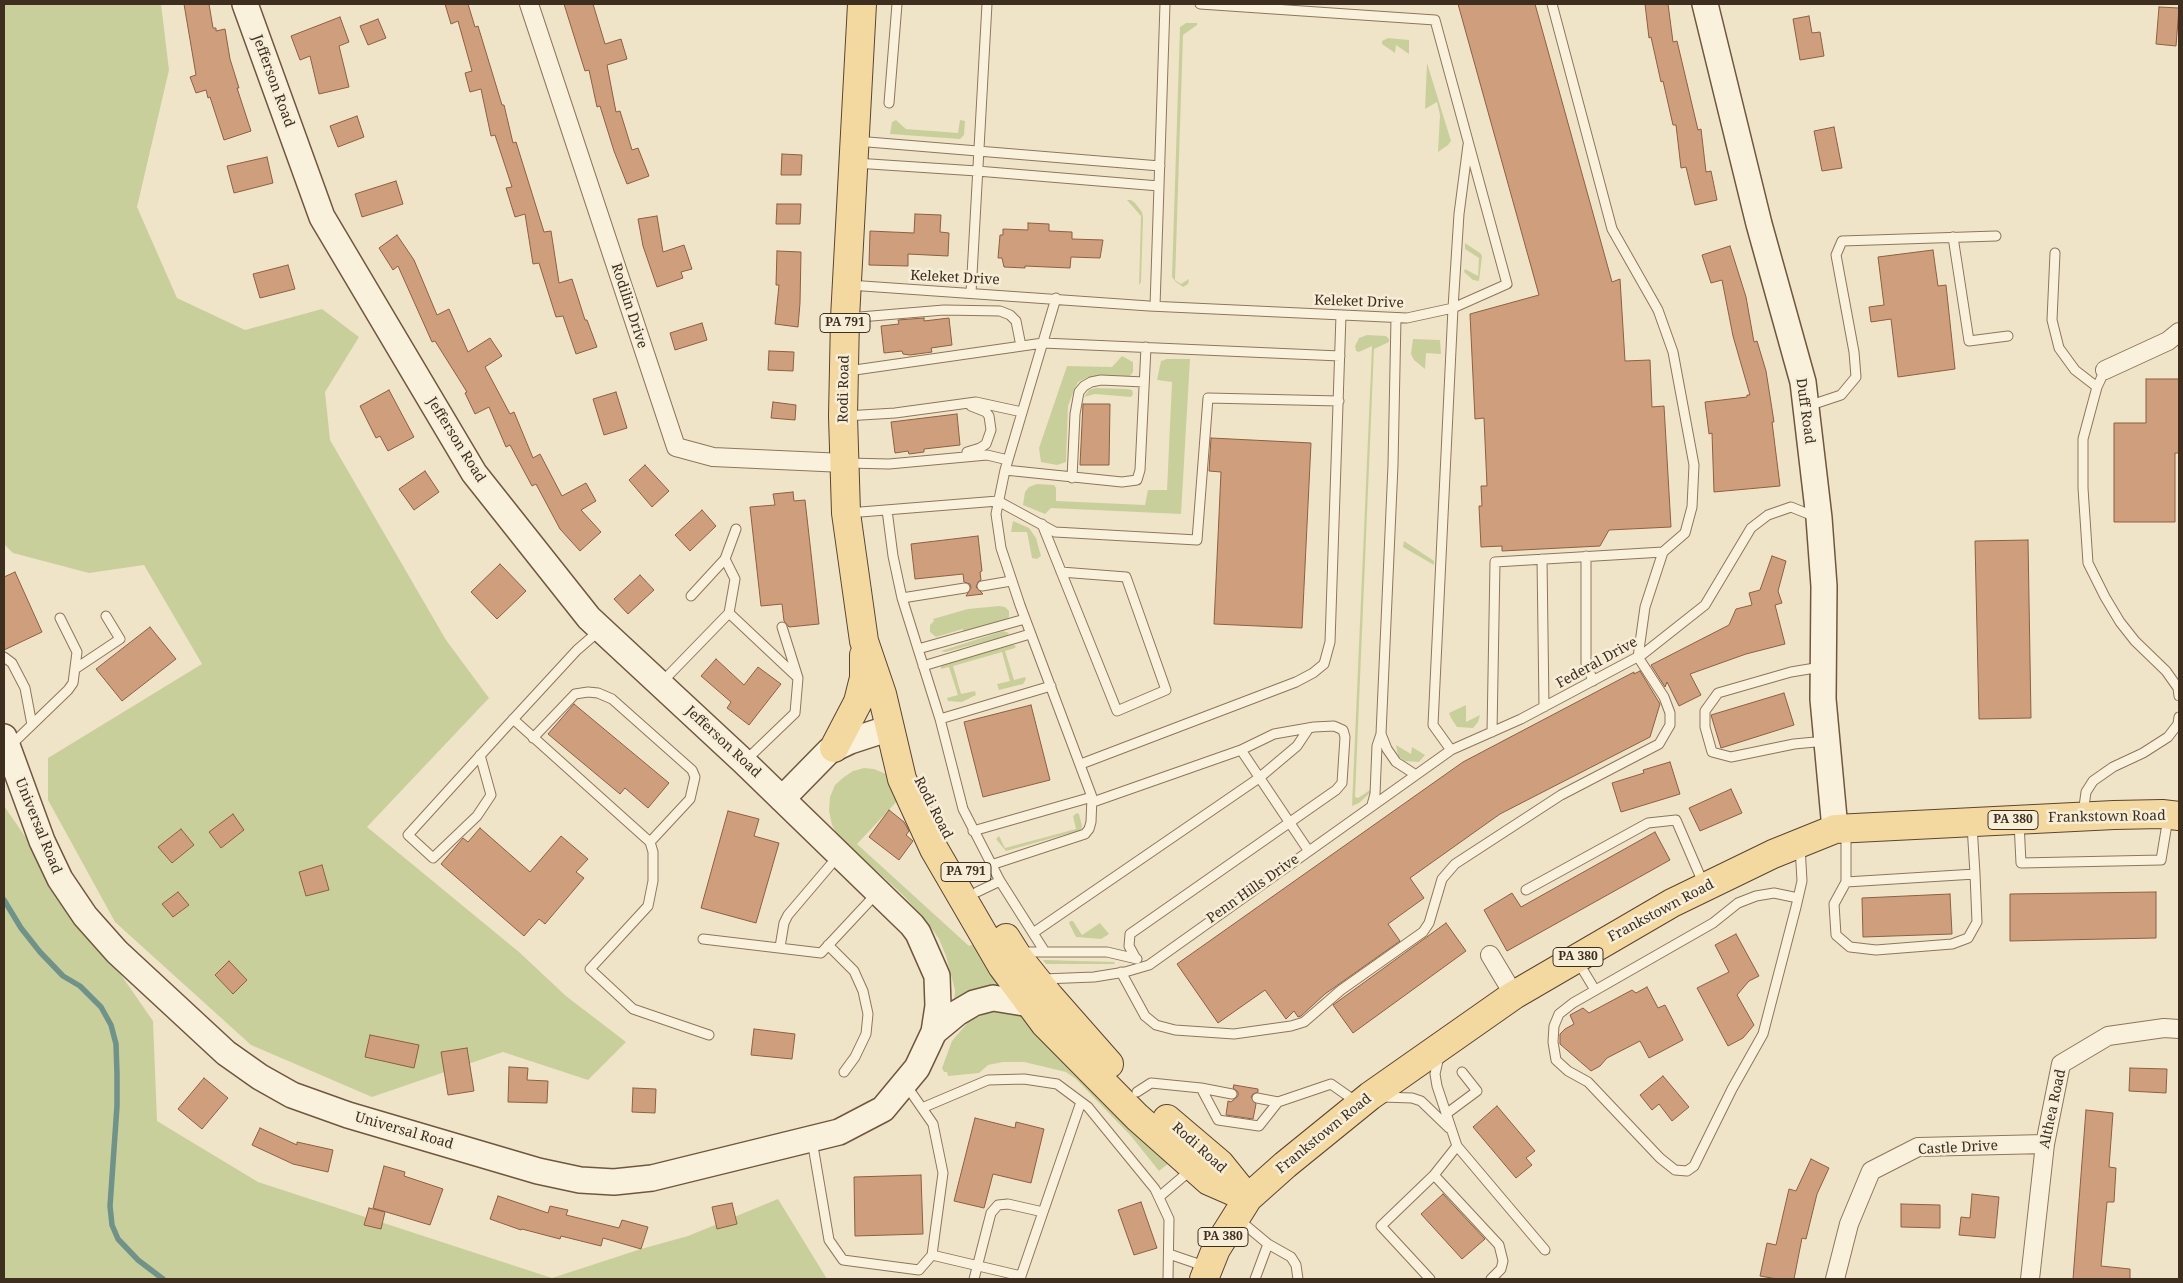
<!DOCTYPE html>
<html>
<head>
<meta charset="utf-8">
<style>
	body { margin:0 }
	#map { position:relative; width:2183px; height:1283px; overflow:hidden; background:#f0e4c8; font-family:"Noto Serif",serif }
	canvas { display:block }
	.frame { position:absolute; inset:0; border:5px solid #3d2e20; pointer-events:none }
</style>
</head>
<body>
<div id="map">
<canvas width="2183" height="1283"></canvas>
<div class="frame"></div>
</div>
<script>
const context = document.querySelector('canvas').getContext('2d');
context.lineJoin = 'round';
function fillPath(path, color) { context.fillStyle = color; context.fill(path, 'evenodd'); }
const poly = rows => new Path2D(rows.map(r => 'M' + r).join(''));
function stroke(path, color, width, dash) { context.strokeStyle = color; context.lineWidth = width; context.lineCap = dash ? 'butt' : 'round'; context.setLineDash(dash || []); context.stroke(path); }
function drawText(font, color, halo, rows, align = 'center') {
  context.font = font + ' "Noto Serif",serif'; context.lineWidth = 5; context.setLineDash([]); context.textBaseline = 'middle'; context.strokeStyle = halo; context.fillStyle = color; for (const [text, x, y, turn = 0] of rows) {
    context.save(); context.translate(x, y); context.rotate((+turn || 0) * Math.PI / 180); context.textAlign = isNaN(turn) ? turn : align; if (halo) context.strokeText(text, 0, 0); context.fillText(text, 0, 0); context.restore();
  }
}
const green = poly([
	[4,4,161,4,169,70,137,207,177,298,245,330,322,309,359,337,325,392,330,440,446,640,489,698,367,827,519,952,566,996,626,1042,588,1080,503,1052,372,1097,251,1045,115,922,48,800,48,758,202,664,144,565,89,573,13,553,4,544],
	[1186,23,1197,23,1197,25,1183,35,1175,280,1181,284,1189,279,1188,284,1183,287,1176,282,1172,277,1180,27],
	[1388,38,1409,40,1409,54,1396,45,1395,53,1382,44,1382,41],
	[1427,63,1451,141,1448,145,1438,152,1440,115,1437,102,1425,109],
	[896,120,906,129,958,133,960,120,965,121,964,135,960,139,890,134,892,122],
	[1127,200,1131,200,1135,203,1142,212,1143,218,1141,282,1139,285,1141,216],
	[1465,243,1480,253,1482,256,1479,281,1473,280,1464,272,1465,269,1478,276,1479,258,1465,249],
	[1367,335,1386,336,1389,339,1389,342,1374,349,1355,797,1358,798,1370,790,1371,792,1359,803,1352,806,1372,346,1359,352,1356,351,1355,346,1359,338],
	[1413,339,1440,340,1441,354,1426,353,1425,369,1414,360,1411,354],
	[1122,356,1133,362,1133,372,1130,376,1088,377,1078,382,1074,390,1068,406,1066,462,1057,465,1041,462,1039,448,1067,366,1112,367],
	[1167,359,1190,359,1181,514,1051,508,1045,514,1023,505,1025,492,1029,487,1037,484,1054,485,1056,488,1056,501,1145,505,1148,490,1167,490,1172,382,1157,380,1161,361],
	[1096,388,1127,389,1132,390,1133,394,1131,397,1095,394,1084,397,1089,390],
	[1013,521,1029,528,1036,538,1041,556,1037,559,1032,558,1027,532,1011,532],
	[1404,541,1434,561,1434,565,1403,547],
	[999,606,1005,607,1009,611,1009,617,1006,620,963,632,963,629,936,637,930,632,930,625,934,621,933,619,968,609],
	[1003,631,1009,633,1007,636,945,652,941,651],
	[1011,644,1016,646,1015,648,1005,651,1014,680,1025,677,1026,679,1023,684,999,690,997,684,1010,681,1002,652,953,666,961,694,975,691,976,695,962,702,948,701,947,698,958,695,949,667,941,669,941,665],
	[1466,705,1466,722,1480,715,1478,722,1473,728,1457,727,1451,718,1449,713],
	[1396,745,1411,754,1412,747,1425,755,1419,762,1405,761,1398,756],
	[864,768,874,769,886,774,900,798,857,844,969,946,977,943,1003,990,954,1003,955,990,946,956,939,939,928,923,902,894,838,836,832,825,829,811,830,797,835,785,844,777,853,771],
	[4,806,153,1021,157,1121,258,1182,552,1278,641,1249,688,1236,778,1199,827,1279,4,1279],
	[1077,813,1079,814,1082,826,1081,830,1006,851,996,839,999,836,1005,848,1076,829,1073,816],
	[1070,921,1073,921,1082,935,1100,923,1109,934,1101,939,1076,937,1069,923],
	[1043,960,1114,962,1115,964,1046,964],
	[991,1011,1006,1012,1019,1015,1032,1023,1169,1163,1159,1171,1131,1136,1076,1079,1066,1072,1024,1062,1003,1062,988,1065,979,1073,948,1076,947,1072,944,1072,942,1068,952,1041,969,1021]
]);
const stream = poly([
	[4,900,21,928,40,952,63,976,80,986,101,1007,111,1025,116,1044,117,1074,117,1106,110,1206,112,1225,118,1239,138,1260,163,1279]
]);
const building = poly([
	[184,4,209,4,213,28,216,28,216,31,225,29,230,59,239,88,237,88,251,131,224,140,210,97,208,98,206,90,196,93,190,77,196,75,184,4],
	[445,4,468,4,475,27,478,26,502,105,504,105,513,143,516,142,544,232,551,231,559,283,572,279,585,320,587,320,597,347,576,354,563,316,556,317,539,263,533,264,525,214,515,217,506,188,512,187,495,135,491,136,481,89,470,92,465,73,472,71,458,21,451,24,445,4],
	[564,4,593,4,605,44,621,39,627,59,607,65,616,112,620,111,632,150,638,148,649,176,627,184,614,151,600,106,597,107,589,70,585,71,564,4],
	[1458,4,1535,4,1612,282,1620,279,1625,361,1650,360,1652,407,1664,406,1671,527,1609,530,1600,546,1502,551,1502,546,1481,547,1479,506,1482,506,1481,486,1487,486,1484,418,1475,419,1470,314,1539,295,1458,4],
	[1645,4,1668,4,1673,42,1677,41,1698,130,1701,129,1706,172,1711,171,1717,200,1695,205,1686,167,1681,168,1676,125,1673,125,1663,81,1661,82,1651,37,1649,38,1645,4],
	[2159,7,2179,8,2176,46,2156,44,2159,7],
	[1809,16,1812,33,1820,32,1824,56,1800,60,1793,19,1809,16],
	[340,17,349,42,339,46,349,87,319,94,310,56,300,60,291,36,340,17],
	[378,19,386,38,368,45,360,26,378,19],
	[357,116,364,137,338,147,330,126,357,116],
	[1834,127,1842,168,1822,171,1814,131,1834,127],
	[782,154,802,155,801,175,781,175,782,154],
	[267,157,273,183,234,193,227,166,267,157],
	[396,181,403,204,362,217,355,194,396,181],
	[777,204,801,204,800,224,776,224,777,204],
	[915,214,941,215,940,232,949,233,948,256,908,254,908,266,869,265,870,231,914,233,915,214],
	[657,216,663,252,684,245,692,269,681,272,683,278,657,287,643,246,638,219,657,216],
	[1028,223,1049,224,1049,231,1072,232,1072,239,1103,240,1100,258,1071,257,1070,268,1025,266,1025,268,1004,267,1002,258,998,258,1000,235,1003,235,1003,229,1028,230,1028,223],
	[397,235,414,260,437,315,449,309,468,352,490,338,502,356,485,367,510,414,514,412,533,458,540,454,562,496,586,483,596,501,581,510,601,532,580,551,560,529,536,484,532,486,510,445,506,447,489,407,475,414,465,393,467,392,435,341,432,342,398,266,393,270,379,248,397,235],
	[1730,246,1746,297,1754,342,1757,341,1766,371,1774,422,1772,422,1780,486,1714,492,1712,433,1709,434,1705,402,1747,397,1747,395,1750,395,1733,336,1722,280,1711,283,1702,255,1730,246],
	[1933,250,1938,286,1946,285,1955,369,1898,377,1891,319,1871,322,1869,307,1884,305,1878,257,1933,250],
	[777,251,801,252,800,303,798,327,775,324,779,285,776,285,777,251],
	[288,265,295,289,260,298,253,274,288,265],
	[924,318,924,321,949,318,952,345,931,348,932,352,910,355,903,354,902,351,884,353,881,326,899,324,898,320,924,318],
	[702,323,707,340,675,350,670,333,702,323],
	[769,351,794,352,793,371,768,370,769,351],
	[2146,379,2179,379,2179,453,2175,453,2175,522,2114,522,2114,423,2146,423,2146,379],
	[389,390,414,437,388,451,380,436,376,438,360,406,389,390],
	[616,392,627,428,604,435,593,399,616,392],
	[773,402,796,405,795,420,771,418,773,402],
	[1083,404,1110,404,1109,465,1080,465,1083,404],
	[957,414,960,445,924,449,924,452,909,454,908,451,895,453,891,422,957,414],
	[1211,438,1311,443,1302,628,1214,624,1221,472,1209,471,1211,438],
	[645,465,669,491,652,507,629,480,645,465],
	[425,471,439,492,414,510,399,489,425,471],
	[793,492,794,501,805,500,819,624,789,627,784,621,782,604,761,606,750,507,775,505,773,494,793,492],
	[702,510,716,526,690,551,675,535,702,510],
	[978,536,982,571,980,572,981,580,978,582,976,587,983,594,966,596,971,588,970,584,964,582,963,574,915,579,911,544,978,536],
	[2028,540,2031,718,1979,719,1975,541,2028,540],
	[1772,556,1786,561,1778,591,1782,603,1775,605,1785,644,1746,654,1690,674,1701,695,1679,706,1667,682,1665,687,1651,665,1729,625,1736,609,1752,605,1749,593,1760,590,1772,556],
	[500,564,526,591,497,619,471,592,500,564],
	[15,572,42,632,4,650,4,577,15,572],
	[640,575,654,590,628,614,614,599,640,575],
	[150,627,176,659,122,701,96,669,150,627],
	[716,659,744,685,758,667,781,684,749,725,727,708,731,702,701,676,716,659],
	[1640,671,1660,704,1650,737,1500,814,1410,878,1424,898,1388,924,1400,941,1325,994,1301,1016,1298,1017,1294,1011,1286,1019,1265,990,1218,1023,1177,964,1463,762,1634,672,1634,674,1640,671],
	[1784,693,1794,725,1721,748,1711,715,1784,693],
	[574,704,669,783,648,808,625,788,620,794,548,734,574,704],
	[1031,705,1050,780,983,797,964,722,1031,705],
	[1670,762,1680,794,1621,812,1612,783,1644,773,1643,770,1670,762],
	[1731,789,1742,813,1700,831,1689,808,1731,789],
	[889,810,904,822,909,831,906,835,913,841,899,860,869,837,889,810],
	[728,811,759,819,754,836,779,843,756,923,701,908,728,811],
	[233,814,244,830,221,848,209,832,233,814],
	[480,828,530,872,561,836,588,859,576,872,584,878,545,924,539,919,524,936,441,864,463,838,468,842,480,828],
	[181,829,194,845,172,863,158,847,181,829],
	[1655,832,1670,860,1507,951,1484,910,1512,893,1521,907,1655,832],
	[322,865,329,890,306,896,299,872,322,865],
	[178,892,189,905,173,917,162,904,178,892],
	[2156,892,2156,938,2010,941,2010,894,2156,892],
	[1950,894,1952,934,1863,937,1862,898,1950,894],
	[1446,923,1466,951,1353,1033,1333,1005,1446,923],
	[1736,934,1759,976,1749,981,1737,995,1754,1025,1743,1038,1728,1046,1697,988,1729,972,1715,945,1736,934],
	[229,961,247,980,233,994,215,975,229,961],
	[1647,987,1658,1008,1665,1005,1683,1040,1649,1058,1640,1041,1607,1058,1600,1066,1591,1071,1560,1044,1560,1034,1565,1029,1574,1024,1570,1015,1583,1008,1589,1013,1632,990,1636,993,1647,987],
	[754,1029,795,1034,792,1059,751,1055,754,1029],
	[370,1035,419,1045,414,1068,365,1057,370,1035],
	[467,1048,474,1091,448,1095,441,1052,467,1048],
	[509,1067,528,1068,527,1080,548,1081,547,1103,508,1102,509,1067],
	[2130,1068,2167,1069,2166,1093,2129,1091,2130,1068],
	[1663,1076,1689,1107,1672,1121,1659,1104,1652,1110,1640,1095,1663,1076],
	[204,1078,228,1098,202,1129,178,1109,204,1078],
	[1234,1085,1258,1089,1258,1092,1253,1094,1251,1097,1256,1104,1253,1119,1226,1115,1228,1101,1231,1102,1238,1096,1238,1092,1233,1088,1234,1085],
	[633,1088,656,1089,655,1113,632,1112,633,1088],
	[1497,1106,1535,1151,1526,1158,1532,1165,1516,1178,1473,1127,1497,1106],
	[2086,1110,2113,1113,2109,1167,2116,1168,2114,1202,2107,1202,2101,1266,2130,1269,2130,1279,2073,1279,2086,1110],
	[975,1118,1015,1128,1016,1122,1044,1129,1031,1183,993,1174,984,1208,954,1201,975,1118],
	[260,1128,297,1145,297,1142,333,1150,328,1172,293,1164,252,1145,260,1128],
	[1811,1159,1829,1168,1817,1194,1806,1239,1802,1238,1794,1279,1777,1279,1760,1276,1767,1243,1776,1245,1789,1189,1796,1191,1811,1159],
	[384,1166,405,1172,404,1176,443,1189,430,1225,373,1208,384,1166],
	[921,1175,923,1234,855,1236,854,1177,921,1175],
	[1443,1194,1485,1239,1462,1259,1421,1214,1443,1194],
	[1972,1194,1999,1197,1995,1238,1959,1235,1961,1217,1970,1218,1972,1194],
	[498,1196,548,1213,550,1206,568,1210,566,1215,619,1228,622,1220,648,1227,641,1249,603,1238,601,1246,561,1236,560,1239,522,1229,521,1230,490,1219,498,1196],
	[1141,1202,1157,1248,1134,1255,1118,1210,1141,1202],
	[732,1203,737,1224,717,1229,712,1207,732,1203],
	[1901,1204,1940,1205,1940,1228,1901,1227,1901,1204],
	[369,1208,385,1212,381,1229,364,1225,369,1208]
]);
const lane = poly([
	[889,103,897,4],
	[856,141,1160,166],
	[855,163,977,171,1159,186,1155,306],
	[1159,186,1165,4],
	[1953,237,1969,341,2008,336],
	[2055,253,2052,320,2059,348,2075,370,2097,387],
	[849,285,1149,306,1407,318,1453,308,1507,284,1435,20,1200,4],
	[971,293,987,4],
	[848,318,944,310,1000,311,1010,315,1016,321,1021,346],
	[2105,370,2097,387,2083,439,2083,488,2088,563,2105,597,2120,622,2135,641,2166,671,2178,688,2179,696],
	[848,371,1043,343,1340,356],
	[1808,406,1841,395,1856,377,1854,352,1836,255,1842,241,1996,236],
	[845,416,895,413,976,402,1022,412],
	[967,452,980,448,986,444,991,430,989,416,986,412,971,406],
	[847,463,889,464,987,455,1008,460],
	[1005,470,1122,482,1137,480,1140,470,1146,347],
	[1072,478,1075,414,1079,392,1084,386,1091,382,1101,380,1144,382],
	[887,510,893,556,902,598,965,588],
	[848,513,998,501,1055,532,1197,540,1208,398,1339,401],
	[1042,524,1117,711,1166,690,1126,577,1061,572],
	[1586,556,1586,663,1593,681],
	[1542,559,1544,707],
	[982,586,1011,581],
	[691,596,725,559],
	[902,598,940,719],
	[729,613,796,676],
	[918,649,1025,619],
	[4,657,12,663,25,688,32,725],
	[923,666,1030,634],
	[1821,667,1791,672,1718,693,1705,711,1705,727,1712,752,1731,757,1794,744,1826,741],
	[75,669,120,639,106,616],
	[662,682,729,613,735,579,725,559,736,529],
	[513,719,650,842,653,852,653,881,648,906,590,969,633,1009,709,1035],
	[1492,732,1495,562,1663,552],
	[1381,734,1387,749,1396,762,1416,775],
	[533,738,575,694,588,692,598,693,612,699,692,770,695,777,690,799,650,842],
	[10,746,68,690,73,683,77,652,60,618],
	[1451,750,1433,725,1453,308,1459,214,1468,145],
	[480,755,491,795,477,816,433,858,408,835,506,727,577,650,599,631],
	[744,762,795,713,798,678,782,627],
	[1081,764,1296,682,1313,673,1324,664,1330,642,1341,315],
	[1093,802,1241,750,1308,850],
	[1372,805,1375,794,1377,746,1381,734,1393,465,1396,318],
	[2083,814,2086,792,2093,781,2113,767,2143,753,2168,737,2178,724,2179,717],
	[2019,822,2021,863,2161,860,2168,818],
	[1972,825,1975,874,1977,922,1968,938,1952,944,1876,950,1850,947,1836,935,1834,904,1846,882,1975,874],
	[973,831,1092,797,1020,605,1001,548,996,514,1005,470,1056,298],
	[991,865,1085,834,1089,829,1091,822,1092,797],
	[1000,881,1045,952],
	[1846,882,1846,832],
	[1526,890,1648,823,1676,820,1704,885],
	[977,892,1000,881,963,809,940,719,1051,686],
	[1798,898,1774,893,1756,896,1738,903,1713,923,1573,1003,1559,1014,1554,1026,1553,1042,1556,1060,1568,1071,1588,1082,1660,1158,1675,1170,1687,1171,1694,1166,1732,1089,1763,1034,1796,907,1802,881,1800,846],
	[1033,933,1259,778,1297,746,1309,728],
	[703,939,821,953,877,893],
	[828,945,854,971,863,991,868,1014,866,1034,855,1057,844,1072],
	[780,947,784,923,788,915,839,855],
	[1021,952,1107,952,1137,959],
	[1135,957,1129,946,1130,934,1336,790,1342,783,1345,737,1343,730,1334,726,1314,727,1274,734,1241,750],
	[1577,960,1595,990],
	[1121,972,1145,1016,1156,1025,1175,1030,1234,1034,1291,1026,1304,1022,1341,990,1423,932,1429,923,1442,879,1455,864,1561,795,1659,744,1670,725,1670,713,1664,697,1638,657,1645,607,1663,552,1685,533,1692,507,1694,465,1673,352,1658,310,1612,229,1552,4],
	[1043,979,1094,977,1125,972,1149,965,1451,750,1521,719,1643,654,1705,605,1751,528,1768,515,1791,507,1816,517],
	[1439,1056,1435,1074,1437,1086,1457,1146,1545,1250],
	[1201,1088,1232,1094],
	[1137,1092,1151,1083,1201,1088,1218,1120,1259,1126,1278,1102,1331,1084,1358,1103],
	[1382,1097,1412,1098,1421,1101,1449,1128],
	[1257,1098,1278,1102],
	[922,1108,988,1080,1024,1079,1057,1084,1088,1107,1155,1189,1169,1219,1168,1279],
	[1446,1114,1477,1091,1462,1072],
	[812,1140,829,1240,843,1260,919,1270,932,1255,943,1173,933,1124,906,1085],
	[1434,1175,1499,1245,1503,1261,1501,1269,1491,1279],
	[1159,1197,1192,1169],
	[1238,1219,1268,1244,1255,1279],
	[1268,1244,1291,1257,1296,1265,1298,1279],
	[1169,1254,1207,1267],
	[932,1255,1021,1276,1081,1102],
	[974,1279,991,1213,998,1205,1008,1204,1043,1212],
	[1430,1279,1381,1226,1434,1175,1457,1146]
]);
const street = poly([
	[529,4,676,447,713,457,844,463],
	[2105,370,2168,341,2179,332],
	[1490,955,1514,995],
	[1835,1279,1849,1224,1871,1171,1918,1147,2045,1144],
	[2030,1279,2045,1144,2061,1064,2108,1036,2164,1028,2179,1029]
]);
const secondary = poly([
	[1705,4,1759,224,1803,382,1819,518,1824,586,1823,699,1835,829],
	[4,737,42,841,60,879,85,916,117,952,226,1053,260,1077,292,1095,348,1115,538,1171,580,1180,614,1182,652,1178,839,1132,883,1109,917,1068,934,1032,938,1006,937,976,918,933,912,925,744,762,589,618,474,473,322,217,245,4],
	[782,799,829,751,850,741,890,728],
	[934,1032,957,1013,974,1003,993,998,1030,1004]
]);
const primary = poly([
	[862,4,845,318,843,416,846,513,864,641,882,694,902,779,934,849,977,923,1002,966,1045,1024,1137,1117,1209,1181,1248,1198],
	[834,748,858,702,864,678,864,655],
	[1006,938,1018,957,1050,997,1109,1064],
	[1167,1119,1220,1164,1245,1195],
	[1204,1279,1216,1249,1248,1198,1285,1165,1370,1096,1514,995,1672,903,1773,854,1835,829,2114,815,2162,814,2179,816]
]);
const shields = [
	[845,323,50],
	[2013,820,50],
	[966,872,50],
	[1578,957,50],
	[1223,1237,50]
];
const shieldNames = [
	["PA 791",845,323],
	["PA 380",2013,820],
	["PA 791",966,872],
	["PA 380",1578,957],
	["PA 380",1223,1237]
];
const streetNames = [
	["Jefferson Road",273,81,70],
	["Keleket Drive",955,278,3],
	["Keleket Drive",1359,302,2],
	["Rodilin Drive",629,306,72],
	["Rodi Road",844,389,-89],
	["Duff Road",1805,411,82],
	["Jefferson Road",456,440,58],
	["Federal Drive",1597,663,-29],
	["Jefferson Road",723,742,43],
	["Rodi Road",933,808,63],
	["Frankstown Road",2107,817,-1],
	["Universal Road",38,826,68],
	["Penn Hills Drive",1253,889,-35],
	["Frankstown Road",1661,911,-28],
	["Althea Road",2053,1109,-78],
	["Universal Road",404,1131,16],
	["Frankstown Road",1324,1134,-39],
	["Rodi Road",1199,1148,42],
	["Castle Drive",1958,1148,-3]
];
fillPath(green, '#c9cf9b');
stroke(stream, '#6f938a', 5.5);
fillPath(building, '#cf9f7d');
stroke(building, '#8d5f41', 1);
stroke(lane, '#8d765c', 11);
stroke(street, '#8d765c', 20);
stroke(secondary, '#6f573f', 28);
stroke(primary, '#5b4430', 30);
stroke(lane, '#faf1dc', 9);
stroke(street, '#faf1dc', 18);
stroke(secondary, '#faf1dc', 25);
stroke(primary, '#f3d9a0', 28);
for (const [x, y, w] of shields) { const box = new Path2D(); box.roundRect(x - w / 2, y - 9.5, w, 19, 4); context.fillStyle = '#f7eed8'; context.fill(box); stroke(box, '#3d2e20', 1); }
drawText('bold 12px', '#3d2e20', null, shieldNames);
drawText('14px', '#3d2e20', '#f7eed8', streetNames);
</script>
</body>
</html>
